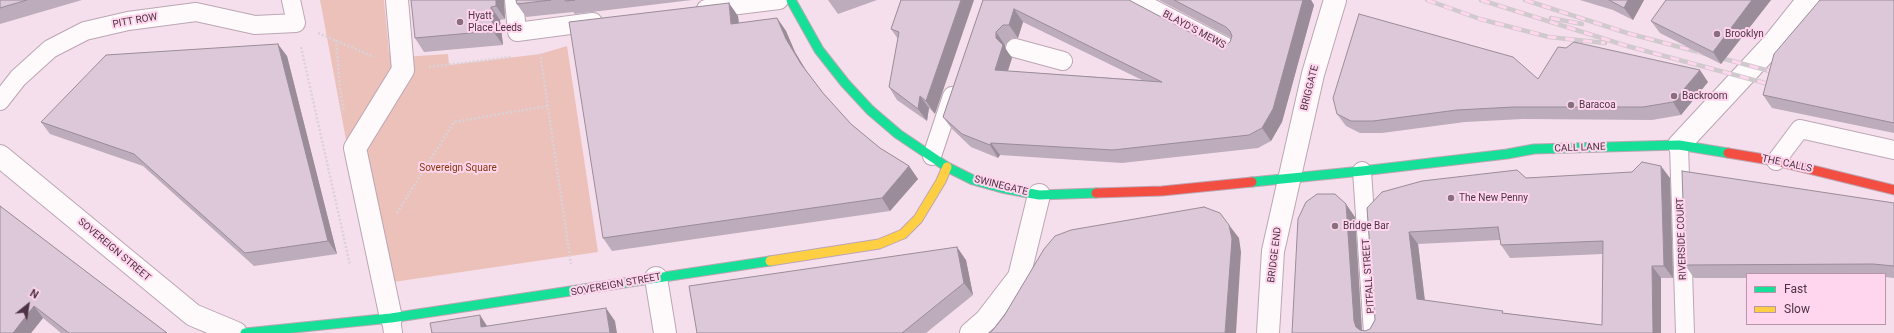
<!DOCTYPE html>
<html>
<head>
<meta charset="utf-8">
<style>
	body { margin:0 }
	#map { position:relative; width:1894px; height:333px; overflow:hidden; background:#f6dfec; font-family:Roboto,sans-serif }
	canvas { display:block }
	.legend { position:absolute; left:1746px; top:273px; width:140px; height:52px; box-sizing:border-box; background:#ffd6ed; border:1px solid #b895a9; margin:0; padding:5px 7px; list-style:none; font-size:12px; color:#4d3343 }
	.legend li { display:flex; align-items:center; gap:8px; height:20px }
	.legend b { width:20px; border:1px solid #b895a9 }
	.north { position:absolute; left:8px; top:285px; width:40px; height:40px; -webkit-text-stroke:3px #ffd6ed; paint-order:stroke; rotate:30deg; font-size:11px; font-weight:700; line-height:16px; text-align:center; color:#4d3343 }
	.north::after { content:''; display:block; margin:auto; width:14px; height:18px; background:#4d3343; clip-path:polygon(50% 0,100% 100%,50% 72%,0 100%) }
</style>
</head>
<body>
<div id="map">
<canvas width="1894" height="333"></canvas>
<ul class="legend">
<li><b style="height:5px;background:#16e098"></b>Fast</li>
<li><b style="height:5px;background:#ffcf43"></b>Slow</li>
</ul>
<div class="north">N</div>
</div>
<script>
const context = document.querySelector('canvas').getContext('2d');
context.lineJoin = 'round';
function fillPath(path, color) { context.fillStyle = color; context.fill(path, 'evenodd'); }
const poly = rows => new Path2D(rows.map(r => 'M' + r).join(''));
function stroke(path, color, width, dash) { context.strokeStyle = color; context.lineWidth = width; context.lineCap = dash ? 'butt' : 'round'; context.setLineDash(dash || []); context.stroke(path); }
function drawText(font, color, halo, rows, align = 'center') {
  context.font = font + ' Roboto,sans-serif'; context.lineWidth = 4; context.setLineDash([]); context.textBaseline = 'middle'; context.strokeStyle = halo; context.fillStyle = color; for (const [text, x, y, turn = 0] of rows) {
    context.save(); context.translate(x, y); context.rotate((+turn || 0) * Math.PI / 180); context.textAlign = isNaN(turn) ? turn : align; if (halo) context.strokeText(text, 0, 0); context.fillText(text, 0, 0); context.restore();
  }
}
const green = poly([
	[320,0,384,0,389,52,403,57,448,54,449,65,540,54,567,46,598,252,373,285]
]);
const path = poly([
	[318,33,374,57],
	[336,40,340,88,344,113],
	[301,47,350,265],
	[540,53,571,264],
	[429,67,511,57],
	[397,213,454,122,547,106]
]);
const lane = poly([
	[514,0,517,32,593,22],
	[1136,0,1230,49],
	[706,9,779,0],
	[1015,48,1063,61],
	[0,101,18,78,50,49,85,31,128,21,196,12,255,25,296,23,291,0],
	[1679,145,1685,333],
	[932,156,952,96],
	[1776,161,1800,129,1894,150],
	[1362,171,1373,333],
	[391,318,393,333]
]);
const street = poly([
	[1679,145,1772,45,1808,0],
	[0,156,193,315,236,333],
	[656,278,665,333],
	[391,318,355,148,403,70,397,0],
	[971,333,986,320,1019,277,1039,195],
	[1268,333,1273,251,1313,74,1335,0]
]);
const fast = poly([
	[791,0,819,50,845,83,870,110,898,134,947,167,973,180,1002,188,1039,195,1096,193],
	[1252,182,1362,171,1507,154,1534,149,1679,145,1728,153],
	[245,333,391,318,770,261]
]);
const slow = poly([
	[770,261,879,244,903,234,918,219,941,181,947,167]
]);
const jam = poly([
	[1728,153,1776,161,1894,190],
	[1096,193,1162,191,1252,182]
]);
const rail = poly([
	[1427,0,1480,19,1549,37,1605,43],
	[1481,0,1627,46,1776,86],
	[1525,0,1627,33,1781,74],
	[1551,18,1582,24]
]);
const wall = poly([
	[0,0,82,0,0,24],
	[504,0,505,19,500,20,503,45,424,52,415,38],
	[516,0,692,0,575,14,573,12,526,17,517,4],
	[828,0,877,0,838,14],
	[901,0,935,114,929,108,927,121,897,100,889,87,898,39,891,29],
	[983,0,1216,46,1226,45,1230,42,1231,38,1159,0,1311,0,1314,5,1282,122,1271,141,1258,148,1122,163,1000,155,998,158,971,147,952,129,943,117],
	[1023,22,1142,80,1008,71,1012,58,1005,48,1005,45,1012,38,1018,38],
	[1580,0,1644,0,1633,20,1613,10],
	[1666,0,1771,0,1721,64,1660,33,1651,21],
	[1894,0,1894,133,1772,108,1763,95],
	[738,16,739,23,777,18,786,31,795,52,807,72,823,93,851,124,880,148,909,166,918,179,890,211,612,251,603,238],
	[287,56,337,254,254,266,143,166,50,134,41,122],
	[1538,79,1708,82,1681,115,1652,120,1523,119,1465,122,1382,133,1360,133,1346,126,1337,114],
	[1526,178,1670,178,1673,278,1661,278,1661,333,1292,333,1355,217,1362,330,1365,331,1370,329,1375,320,1367,208],
	[1500,240,1501,245,1510,258,1603,254,1602,325,1504,313,1425,300,1418,244],
	[1894,203,1894,278,1885,277,1885,274,1747,274,1747,278,1694,278,1685,265],
	[0,206,167,333,61,333,43,318,31,333,0,333],
	[966,260,973,295,926,333,697,333]
]);
const shadedWall = poly([
	[496,0,504,0,505,19,496,6],
	[961,0,974,0,935,114,926,101],
	[1303,0,1311,0,1314,5,1282,122,1271,141,1262,128],
	[1628,0,1644,0,1633,20,1624,8],
	[1752,0,1771,0,1721,64,1713,52],
	[729,3,738,16,740,36,731,24],
	[491,7,500,20,503,45,493,31],
	[1014,9,1023,22,1018,38,1009,25],
	[777,18,786,31,795,52,810,77,801,64,786,39],
	[996,32,1005,45,1005,48,1012,58,1004,82,995,70],
	[278,44,287,56,337,254,328,241],
	[1700,70,1708,82,1681,115,1673,102],
	[920,96,929,108,927,121,918,109],
	[991,143,1000,155,998,158,990,145],
	[909,166,918,179,890,211,882,198],
	[1661,166,1670,178,1673,278,1664,266],
	[1346,204,1355,217,1362,333,1356,327,1354,321],
	[1229,225,1239,238,1241,252,1236,333,1225,333],
	[1409,232,1418,244,1426,311,1417,299],
	[957,247,966,260,973,295,964,283],
	[1652,266,1661,278,1661,333,1653,333],
	[34,306,43,318,31,333,13,333],
	[606,308,615,321,617,333,610,333],
	[480,315,489,329,481,327]
]);
const building = poly([
	[0,0,27,0,0,8,0,0],
	[411,0,496,0,496,6,491,7,493,31,415,38,411,0],
	[516,0,551,0,517,4,516,0],
	[565,0,575,0,566,1,565,0],
	[901,0,961,0,926,101,920,96,918,109,889,87,899,32,891,29,901,0],
	[983,0,1129,0,1216,46,1226,45,1230,42,1232,36,1230,31,1226,27,1174,0,1303,0,1273,109,1262,128,1249,135,1113,150,991,143,990,145,962,134,943,117,983,0],
	[1014,9,1162,82,995,70,1003,45,996,38,996,32,1003,25,1009,25,1014,9],
	[1609,0,1628,0,1624,8,1609,0],
	[1666,0,1752,0,1713,52,1651,21,1666,0],
	[1820,0,1894,0,1894,123,1763,95,1774,54,1820,0],
	[729,3,731,24,777,18,786,39,801,64,823,93,851,124,880,148,909,166,882,198,603,238,569,22,729,3],
	[1359,14,1513,57,1538,79,1558,47,1566,48,1574,42,1700,70,1673,102,1643,107,1514,107,1457,110,1373,121,1351,121,1337,114,1333,98,1359,14],
	[278,44,328,241,245,253,134,154,41,122,106,55,278,44],
	[1642,162,1661,166,1664,266,1652,266,1653,333,1292,333,1298,219,1306,202,1317,194,1335,194,1346,204,1354,321,1356,327,1360,330,1365,331,1370,329,1375,320,1367,208,1382,192,1422,181,1517,170,1526,178,1632,172,1642,162],
	[1498,227,1501,245,1603,241,1602,325,1502,313,1503,311,1417,299,1409,232,1498,227],
	[1682,171,1894,203,1894,266,1873,264,1685,265,1682,171],
	[0,206,167,333,69,333,34,306,13,333,0,333,0,206],
	[1204,207,1220,213,1229,225,1232,239,1225,333,989,333,993,330,1004,316,1044,249,1055,236,1071,230,1204,207],
	[957,247,964,283,902,333,697,333,689,286,957,247],
	[606,308,610,333,432,333,430,323,480,315,481,327,606,308]
]);
const markers = [
	[460,22,4,"#886f7e"],
	[1717,34,4,"#886f7e"],
	[1674,96,4,"#886f7e"],
	[1571,105,4,"#886f7e"],
	[1451,198,4,"#886f7e"],
	[1335,226,4,"#886f7e"]
];
const poiNames = [
	["Hyatt",468,16],
	["Place Leeds",468,28],
	["Brooklyn",1725,34],
	["Backroom",1682,96],
	["Baracoa",1579,105],
	["The New Penny",1459,198],
	["Bridge Bar",1343,226]
];
const streetNames = [
	["PITT ROW",135,21,-10],
	["BLAYD'S MEWS",1194,30,28],
	["BRIGGATE",1310,88,-76],
	["CALL LANE",1580,148,-2],
	["THE CALLS",1787,164,12],
	["SWINEGATE",1001,186,14],
	["RIVERSIDE COURT",1682,239,-92],
	["SOVEREIGN STREET",114,250,40],
	["BRIDGE END",1275,255,-83],
	["PITFALL STREET",1369,276,-94],
	["SOVEREIGN STREET",616,285,-10]
];
const parkNames = [
	["Sovereign Square",458,168]
];
fillPath(green, '#ecc1ba');
stroke(lane, '#bca6b3', 20);
stroke(street, '#bca6b3', 24);
stroke(fast, '#bca6b3', 11);
stroke(slow, '#bca6b3', 11);
stroke(jam, '#bca6b3', 11);
stroke(path, '#dad2d7', 2.5, [2, 2]);
stroke(lane, '#fefafc', 18);
stroke(street, '#fefafc', 22);
stroke(fast, '#16e098', 9);
stroke(slow, '#ffcf43', 9);
stroke(jam, '#f24e42', 9);
stroke(rail, '#d0c9cd', 4.5);
stroke(rail, '#ffd6ed', 3, [9]);
fillPath(wall, '#bdacbb');
fillPath(shadedWall, '#9a8c98');
fillPath(building, '#dcc8d9');
stroke(building, '#9a8c98', 1);
for (const [x, y, r, color] of markers) { const dot = new Path2D(); dot.arc(x, y, r, 0, 2 * Math.PI); context.fillStyle = color; context.fill(dot); stroke(dot, '#ffd6ed', 1.5); }
drawText('10px', '#4d3343', '#ffd6ed', poiNames, 'left');
drawText('10px', '#4d3343', '#ffd6ed', streetNames);
drawText('10px', '#8a380e', '#ffd6ed', parkNames);
</script>
</body>
</html>
